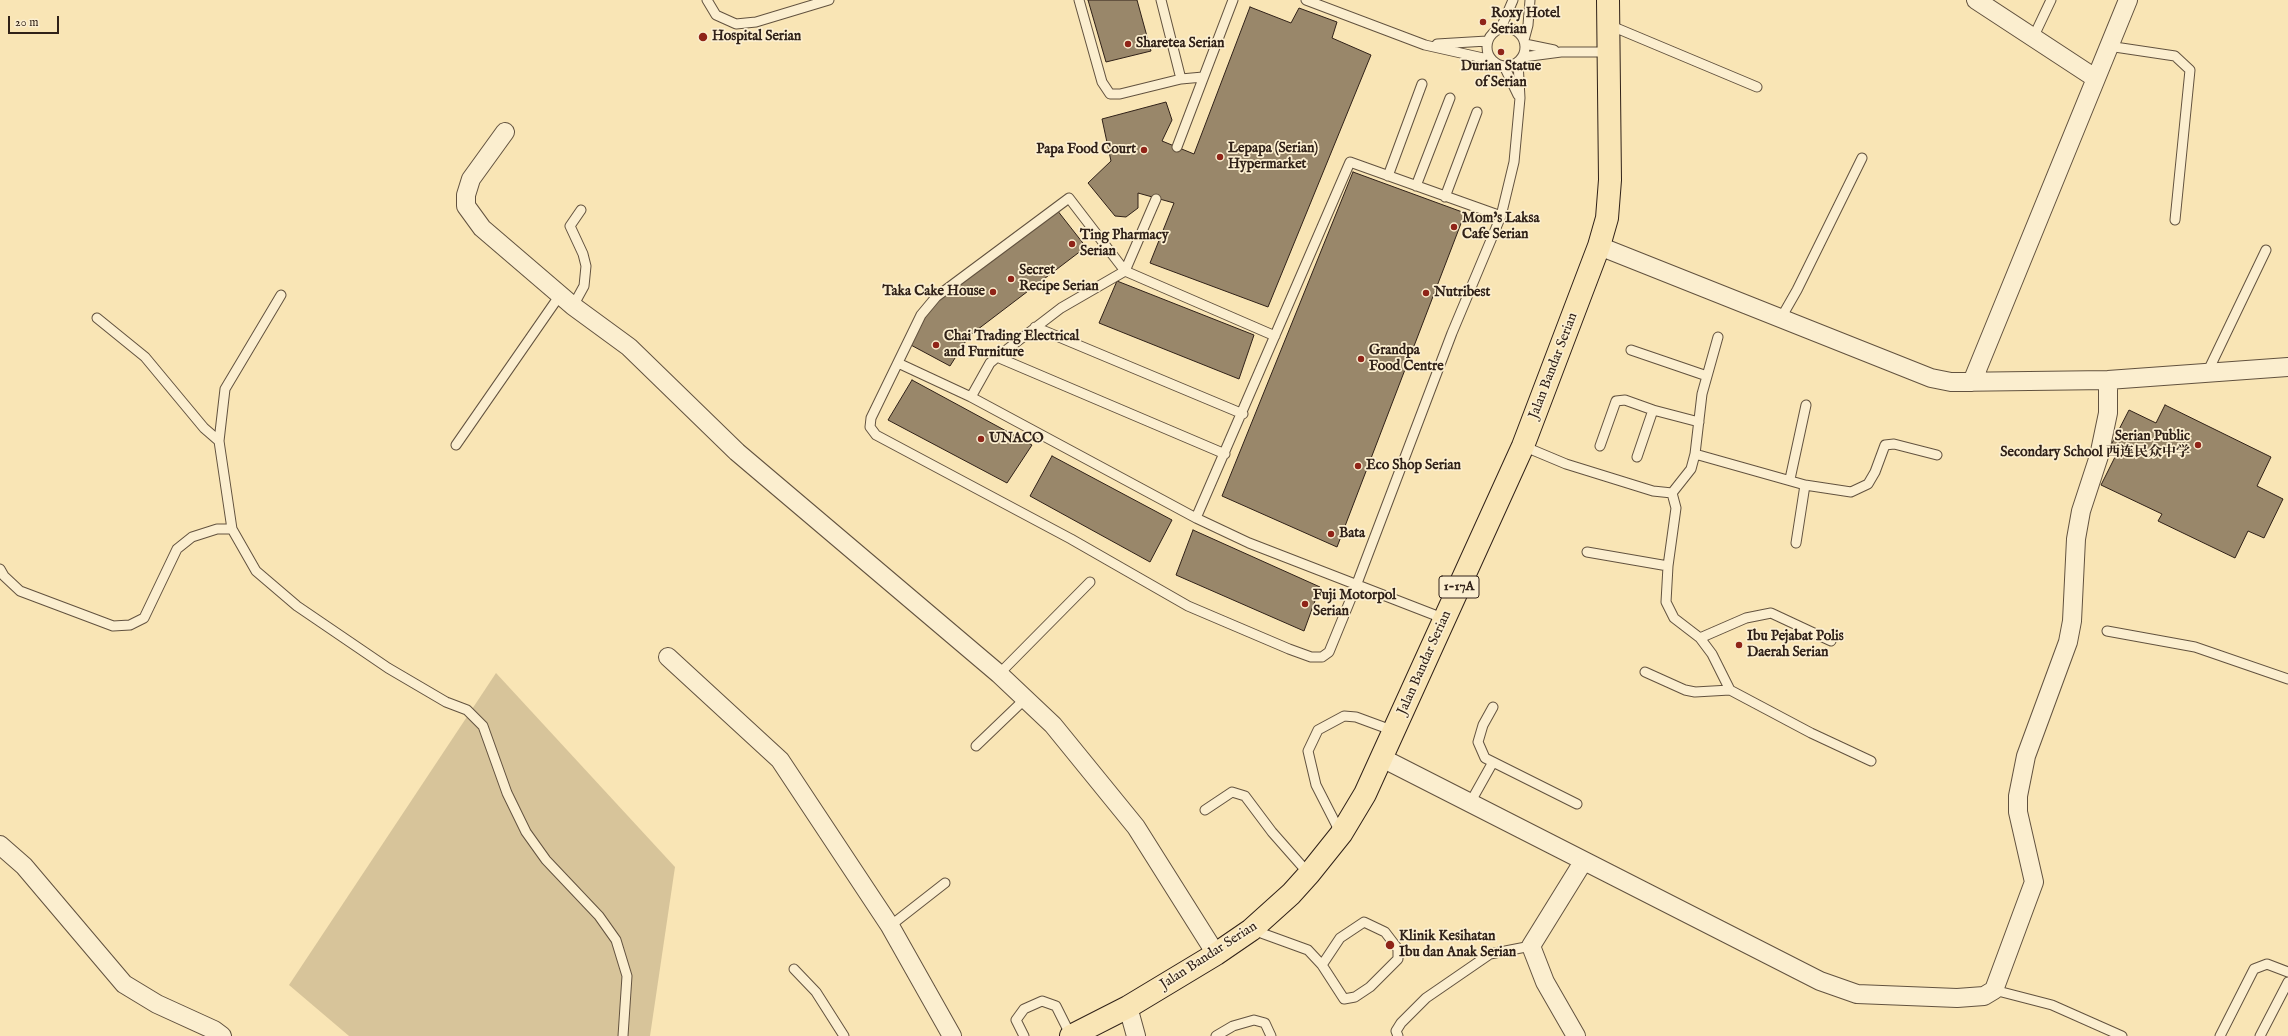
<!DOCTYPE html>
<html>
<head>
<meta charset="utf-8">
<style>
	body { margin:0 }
	#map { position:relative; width:2288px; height:1036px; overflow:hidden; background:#f9e5b5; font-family:"IM FELL English",serif }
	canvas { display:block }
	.scale { position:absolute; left:8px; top:16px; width:51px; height:18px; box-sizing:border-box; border:2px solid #302118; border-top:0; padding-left:5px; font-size:12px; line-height:14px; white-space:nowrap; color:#302118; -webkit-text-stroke:3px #fbeecf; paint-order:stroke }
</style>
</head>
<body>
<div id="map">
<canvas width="2288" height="1036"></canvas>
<div class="scale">20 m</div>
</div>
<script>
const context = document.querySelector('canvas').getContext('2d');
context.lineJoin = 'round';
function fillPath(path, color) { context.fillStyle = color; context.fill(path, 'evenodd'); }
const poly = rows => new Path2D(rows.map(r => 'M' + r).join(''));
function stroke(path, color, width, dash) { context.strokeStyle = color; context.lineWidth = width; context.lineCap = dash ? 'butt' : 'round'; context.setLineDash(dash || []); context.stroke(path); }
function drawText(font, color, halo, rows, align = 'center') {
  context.font = font + ' "IM FELL English","Noto Serif SC",serif'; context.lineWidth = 3.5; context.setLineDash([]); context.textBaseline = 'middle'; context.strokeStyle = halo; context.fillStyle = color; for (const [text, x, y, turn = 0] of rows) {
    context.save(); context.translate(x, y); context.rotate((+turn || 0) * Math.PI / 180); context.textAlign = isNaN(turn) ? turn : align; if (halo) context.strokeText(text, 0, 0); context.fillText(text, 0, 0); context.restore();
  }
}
const green = poly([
	[496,673,675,867,650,1036,349,1036,289,985]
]);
const building = poly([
	[1088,0,1137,0,1151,51,1106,62,1088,0],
	[1250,7,1291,23,1299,8,1337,22,1332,38,1371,55,1268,307,1150,263,1174,203,1138,193,1138,208,1126,217,1115,216,1088,183,1111,161,1102,119,1166,102,1172,120,1162,141,1194,154,1250,7],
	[1353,172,1465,213,1337,547,1222,496,1353,172],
	[1057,210,1086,247,969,336,950,366,909,344,933,304,1057,210],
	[1117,281,1254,335,1239,379,1099,323,1117,281],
	[912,380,1032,445,1007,483,888,420,912,380],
	[2165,405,2271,457,2257,486,2283,499,2264,538,2248,531,2235,558,2158,521,2162,514,2101,485,2118,451,2110,447,2129,410,2156,423,2165,405],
	[1052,456,1172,520,1150,562,1030,496,1052,456],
	[1193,530,1320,587,1304,631,1176,575,1193,530]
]);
const service = poly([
	[707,0,716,15,736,24,756,22,829,0],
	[1079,0,1102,82,1110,94,1120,94,1181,79,1203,77],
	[1161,0,1181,79],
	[1306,0,1425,45,1492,60],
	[1609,25,1757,87],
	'1487 47a19 19 0 1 1 38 0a19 19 0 1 1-38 0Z',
	[1501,28,1513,0],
	[2033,38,2051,0],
	[1524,40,1528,25,1530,0],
	[1437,44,1487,41],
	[1525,44,1554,50],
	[2108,46,2175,56,2190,70,2175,220],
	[1523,57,1561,52,1610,52],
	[1504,66,1518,95],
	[1177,147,1233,0],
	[1388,176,1422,84],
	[1416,186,1450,98],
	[1445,197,1477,112],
	[1156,199,1125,271,1069,198,936,297,921,315,871,418,870,427,876,435,1071,539,1188,606,1289,649,1311,657,1322,657,1329,652,1356,586,1452,333,1501,216,1514,162,1520,98,1518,62],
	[573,306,584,286,586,266,583,254,570,226,581,210],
	[97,318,145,357,204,428,219,441,232,529,256,571,297,606,388,668,446,702,467,710,483,726,507,793,526,832,546,860,599,916,616,940,627,976,623,1036],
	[1781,318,1797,290,1862,158],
	[1035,327,1243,414],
	[1275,336,1125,271,1061,308,997,357,990,363,971,397,1196,518,1249,543,1445,619],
	[1631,350,1707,376],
	[997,357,1225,454],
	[898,363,971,397],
	[2207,373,2266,250],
	[219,441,225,389,281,295],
	[456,445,560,295],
	[1523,446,1566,464,1653,491,1672,493,1676,508,1668,566,1666,602,1674,618,1700,638,1712,654,1730,690,1811,733,1871,761],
	[1600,446,1616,401,1625,400,1653,410],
	[1695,454,1805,485,1851,492,1868,484,1875,472,1885,445,1894,444,1937,455],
	[1637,457,1653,410,1699,422],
	[1790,479,1806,405],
	[1672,493,1691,469,1695,454,1702,394,1718,337],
	[1196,518,1350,162,1501,216],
	[1796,543,1805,485],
	[1587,552,1668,566],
	[0,569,4,576,20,591,113,626,130,625,144,618,177,549,192,537,217,529,232,529],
	[2107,631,2195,647,2288,679],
	[1700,638,1746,618,1771,613,1831,641],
	[1645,672,1685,690,1695,692,1730,690],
	[999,674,1090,582],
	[1493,707,1483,725,1478,742,1485,758,1577,804],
	[976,746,1025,699],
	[1470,803,1493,762],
	[1205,810,1232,792,1245,796,1272,832,1309,874],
	[1340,832,1316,785,1308,751,1318,730,1344,716,1356,717,1394,731],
	[890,926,945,883],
	[1253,930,1308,950,1322,965,1344,999,1355,997,1370,987,1398,959,1398,949,1385,932,1364,922,1340,938,1322,965],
	[794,969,816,992,844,1036],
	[1994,990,2052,1005,2122,1036],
	[1024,1036,1016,1020,1024,1009,1042,1001,1056,1006,1071,1036],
	[1216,1036,1233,1026,1254,1020,1265,1023,1271,1036],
	[1398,1036,1396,1031,1401,1023,1426,998,1490,954,1531,946],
	[2220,1036,2254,969,2267,964,2288,972],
	[2260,1036,2288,982]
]);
const minor = poly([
	[1976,0,2095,78],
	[505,132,471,179,466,195,466,206,482,228,573,306,629,347,737,452,999,674,1053,725,1136,827,1216,954],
	[1599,246,1931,378,1951,382,2108,380,2288,367],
	[1972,382,2128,0],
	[668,657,780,760,890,926,952,1036],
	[1382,758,1820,981,1857,994,1957,998,1984,996,1994,990,2034,882,2018,812,2018,796,2026,756,2068,642,2072,621,2076,539,2081,511,2099,456,2108,413,2108,380],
	[0,845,24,866,124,984,157,1004,214,1030,222,1036],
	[1128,1007,1136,1036],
	[1576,1036,1545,982,1531,946,1583,862]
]);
const primary = poly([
	[1071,1036,1128,1007,1216,954,1251,930,1291,894,1309,874,1341,834,1365,794,1523,446,1599,246,1607,218,1610,180,1608,0]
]);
const markers = [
	[1483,22,4,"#8f2418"],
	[703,37,5,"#8f2418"],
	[1128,44,4,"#8f2418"],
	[1501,52,4,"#8f2418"],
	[1144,150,4,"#8f2418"],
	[1220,157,4,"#8f2418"],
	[1454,227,4,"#8f2418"],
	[1072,244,4,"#8f2418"],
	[1011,279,4,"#8f2418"],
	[993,292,4,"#8f2418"],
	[1426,293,4,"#8f2418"],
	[936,345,4,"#8f2418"],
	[1361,359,4,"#8f2418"],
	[981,439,4,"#8f2418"],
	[2198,445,4,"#8f2418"],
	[1358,466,4,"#8f2418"],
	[1331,534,4,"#8f2418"],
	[1305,604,4,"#8f2418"],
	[1739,645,4,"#8f2418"],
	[1390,945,5,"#8f2418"]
];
const shields = [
	[1459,587,40]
];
const shieldNames = [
	["1-17A",1459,587]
];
const poiNames = [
	["Roxy Hotel",1491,14],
	["Serian",1491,30],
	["Hospital Serian",712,37],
	["Sharetea Serian",1136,44],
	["Durian Statue",1501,67,"center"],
	["of Serian",1501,83,"center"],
	["Lepapa (Serian)",1228,149],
	["Hypermarket",1228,165],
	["Papa Food Court",1136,150,"right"],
	["Mom's Laksa",1462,219],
	["Cafe Serian",1462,235],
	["Ting Pharmacy",1080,236],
	["Serian",1080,252],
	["Secret",1019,271],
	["Recipe Serian",1019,287],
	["Taka Cake House",985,292,"right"],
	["Nutribest",1434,293],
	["Chai Trading Electrical",944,337],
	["and Furniture",944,353],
	["Grandpa",1369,351],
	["Food Centre",1369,367],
	["Serian Public",2190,437,"right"],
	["Secondary School 西连民众中学",2190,453,"right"],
	["UNACO",989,439],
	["Eco Shop Serian",1366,466],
	["Bata",1339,534],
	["Fuji Motorpol",1313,596],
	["Serian",1313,612],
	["Ibu Pejabat Polis",1747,637],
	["Daerah Serian",1747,653],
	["Klinik Kesihatan",1399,937],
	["Ibu dan Anak Serian",1399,953]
];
const streetNames = [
	["Jalan Bandar Serian",1554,366,-69],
	["Jalan Bandar Serian",1425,663,-66],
	["Jalan Bandar Serian",1209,956,-33]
];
fillPath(green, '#d7c49a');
fillPath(building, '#99876a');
stroke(building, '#302118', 1);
stroke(service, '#62523f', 11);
stroke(minor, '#62523f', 20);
stroke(primary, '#302118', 24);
stroke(service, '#fbeecf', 9);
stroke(minor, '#fbeecf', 18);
stroke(primary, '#f9e5b5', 22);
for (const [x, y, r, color] of markers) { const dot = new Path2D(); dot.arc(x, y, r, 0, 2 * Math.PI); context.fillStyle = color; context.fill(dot); stroke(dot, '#fbeecf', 1.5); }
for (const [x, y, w] of shields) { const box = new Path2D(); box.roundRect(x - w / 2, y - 11, w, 22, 3); context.fillStyle = '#fbeecf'; context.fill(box); stroke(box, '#302118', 1); }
drawText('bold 13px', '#302118', null, shieldNames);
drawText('bold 14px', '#302118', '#fbeecf', poiNames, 'left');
drawText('14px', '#302118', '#fbeecf', streetNames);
</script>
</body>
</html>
